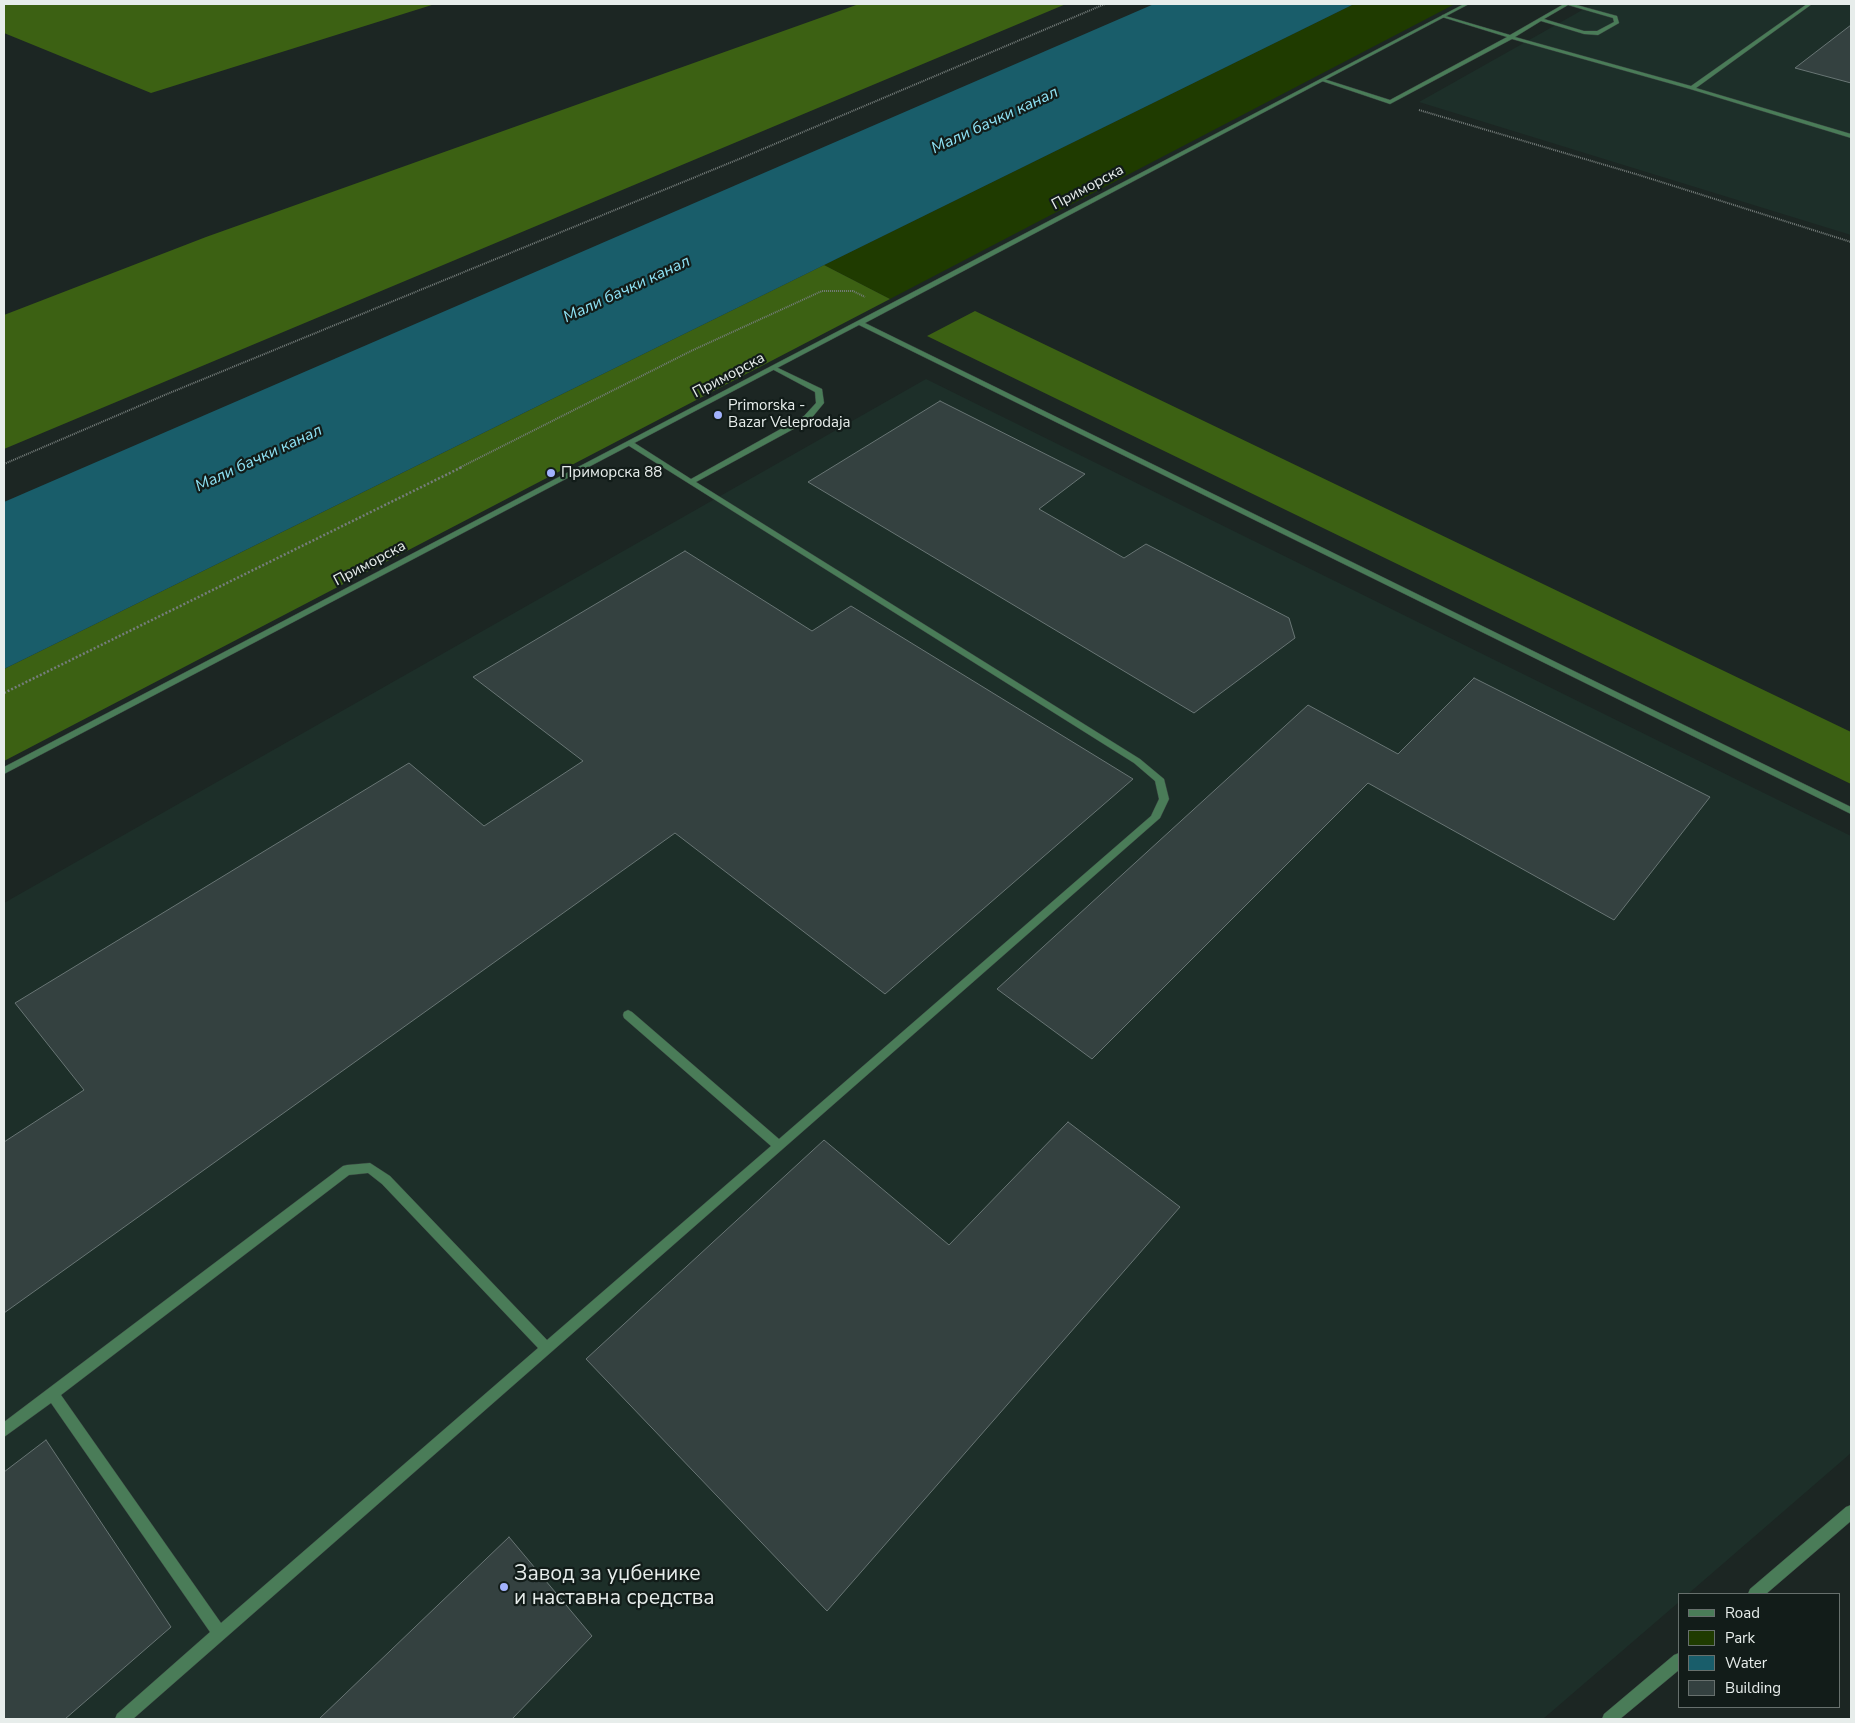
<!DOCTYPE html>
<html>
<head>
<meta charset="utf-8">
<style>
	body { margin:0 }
	#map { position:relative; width:1855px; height:1723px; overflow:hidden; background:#1c2623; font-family:"Nunito Sans",sans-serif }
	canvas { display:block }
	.frame { position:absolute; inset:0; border:5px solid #e7edeb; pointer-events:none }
	.legend { position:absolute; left:1678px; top:1593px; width:162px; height:115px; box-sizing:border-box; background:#121c19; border:1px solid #67706d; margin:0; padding:6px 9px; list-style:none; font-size:15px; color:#e7edeb }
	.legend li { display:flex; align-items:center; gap:10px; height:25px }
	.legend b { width:25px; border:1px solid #67706d }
</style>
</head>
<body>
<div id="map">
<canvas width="1855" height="1723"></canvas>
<div class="frame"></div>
<ul class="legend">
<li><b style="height:6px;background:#4a7c58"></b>Road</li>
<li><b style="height:14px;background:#1f3b00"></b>Park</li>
<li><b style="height:14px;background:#195d6a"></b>Water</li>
<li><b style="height:14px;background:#344140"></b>Building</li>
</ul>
</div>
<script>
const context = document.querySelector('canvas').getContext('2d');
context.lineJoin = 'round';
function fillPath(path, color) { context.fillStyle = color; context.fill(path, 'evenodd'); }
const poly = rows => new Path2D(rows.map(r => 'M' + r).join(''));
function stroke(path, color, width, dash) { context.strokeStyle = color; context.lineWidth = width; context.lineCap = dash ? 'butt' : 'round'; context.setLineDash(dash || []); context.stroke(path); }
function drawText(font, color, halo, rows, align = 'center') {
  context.font = font + ' "Nunito Sans",sans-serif'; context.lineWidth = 4.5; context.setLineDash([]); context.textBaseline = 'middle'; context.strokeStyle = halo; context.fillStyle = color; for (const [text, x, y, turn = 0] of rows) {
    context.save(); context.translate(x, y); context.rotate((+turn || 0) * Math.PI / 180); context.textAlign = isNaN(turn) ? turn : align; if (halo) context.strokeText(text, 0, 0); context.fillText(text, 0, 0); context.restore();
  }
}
const built = poly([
	[1593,4,1851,4,1851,235,1419,102],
	[926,379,1851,836,1851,1453,1688,1594,1679,1594,1679,1602,1543,1719,4,1719,4,903]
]);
const green = poly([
	[1354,4,1455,4,890,299,824,265]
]);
const forest = poly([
	[4,4,435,4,151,93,4,33],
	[859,4,1066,4,4,449,4,315,206,237],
	[824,265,890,299,4,761,4,669],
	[975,311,1851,732,1851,784,927,336]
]);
const water = poly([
	[1154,4,1354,4,4,669,4,502]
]);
const building = poly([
	[1851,25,1851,83,1795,68,1851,25],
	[940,401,1085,474,1039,509,1124,558,1146,544,1289,618,1295,638,1194,713,808,482,940,401],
	[685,551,812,631,851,606,1133,779,885,994,675,833,4,1313,4,1142,84,1090,15,1003,409,763,484,826,583,761,473,677,685,551],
	[1474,678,1710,797,1614,920,1368,783,1092,1059,997,989,1308,705,1398,754,1474,678],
	[1068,1122,1180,1207,827,1611,586,1359,824,1140,949,1245,1068,1122],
	[46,1440,171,1627,65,1719,4,1719,4,1472,46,1440],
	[509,1537,592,1636,512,1719,319,1719,509,1537]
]);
const pathFar1 = poly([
	[1419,110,1639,175,1851,242],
	[4,464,167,394,744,157,1105,4],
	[459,468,691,351,822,291,853,291,865,297]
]);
const path = poly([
	[4,693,462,467]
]);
const lane = poly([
	[1564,4,1573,4,1617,16,1619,23,1598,35,1584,34,1541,21,1515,37,1691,86,1807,4,1812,4,1696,88,1851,134,1851,138,1690,89,1512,39,1390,104,1319,80,1324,79,1390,100,1507,37,1442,17,1442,15,1510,35,1564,4],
	[1568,5,1613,18,1614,22,1597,31,1584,31,1544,19,1568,5],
	[772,367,776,367,822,389,824,403,810,420,696,482,1140,759,1164,779,1169,799,1160,818,133,1719,115,1719,117,1714,210,1632,51,1403,4,1437,4,1422,343,1166,347,1165,370,1163,390,1176,547,1340,771,1146,624,1018,623,1015,624,1012,628,1010,632,1012,779,1139,1151,816,1159,799,1155,781,1134,763,626,444,627,442,633,442,691,479,804,416,816,403,815,392,772,369,772,367],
	[368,1173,382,1184,538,1348,221,1623,61,1395,349,1175,368,1173],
	[1851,1505,1851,1521,1766,1594,1748,1594,1750,1589,1846,1507,1851,1505],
	[1679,1653,1679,1670,1620,1719,1602,1719,1604,1714,1674,1655,1679,1653]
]);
const street = poly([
	[1464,4,1469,4,865,323,1851,807,1851,814,859,325,4,774,4,767,1464,4]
]);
const markers = [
	[718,415,5,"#a2b2fd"],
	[551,473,5,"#a2b2fd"],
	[504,1587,5,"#a2b2fd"]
];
const farStreetnames = [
	["Приморска",1088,188,-28],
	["Приморска",729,376,-28],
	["Приморска",370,564,-28]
];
const farPoinames = [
	["Primorska -",728,406],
	["Bazar Veleprodaja",728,423],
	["Приморска 88",561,473]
];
const farWaternames = [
	["Мали бачки канал",995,121,-25],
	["Мали бачки канал",627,290,-25],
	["Мали бачки канал",259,459,-25]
];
const nearPoinames = [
	["Завод за уџбенике",514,1575],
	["и наставна средства",514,1599]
];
fillPath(built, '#1d2f29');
fillPath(green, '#1f3b00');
fillPath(forest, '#3c6113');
fillPath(water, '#195d6a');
fillPath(building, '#344140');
stroke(building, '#687574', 1);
stroke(lane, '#38423f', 1);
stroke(street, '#38423f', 1);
stroke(pathFar1, '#757d7b', 2, [1, 1]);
stroke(path, '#757d7b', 2.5, [2, 2]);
fillPath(lane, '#4a7c58');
fillPath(street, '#4a7c58');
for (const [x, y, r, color] of markers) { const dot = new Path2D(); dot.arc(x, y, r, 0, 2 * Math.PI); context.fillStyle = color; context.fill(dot); stroke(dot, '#121c19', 2); }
drawText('15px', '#e7edeb', '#121c19', farStreetnames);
drawText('15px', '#e7edeb', '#121c19', farPoinames, 'left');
drawText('italic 16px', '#8fe3f6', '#121c19', farWaternames);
drawText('21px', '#e7edeb', '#121c19', nearPoinames, 'left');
</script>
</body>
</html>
